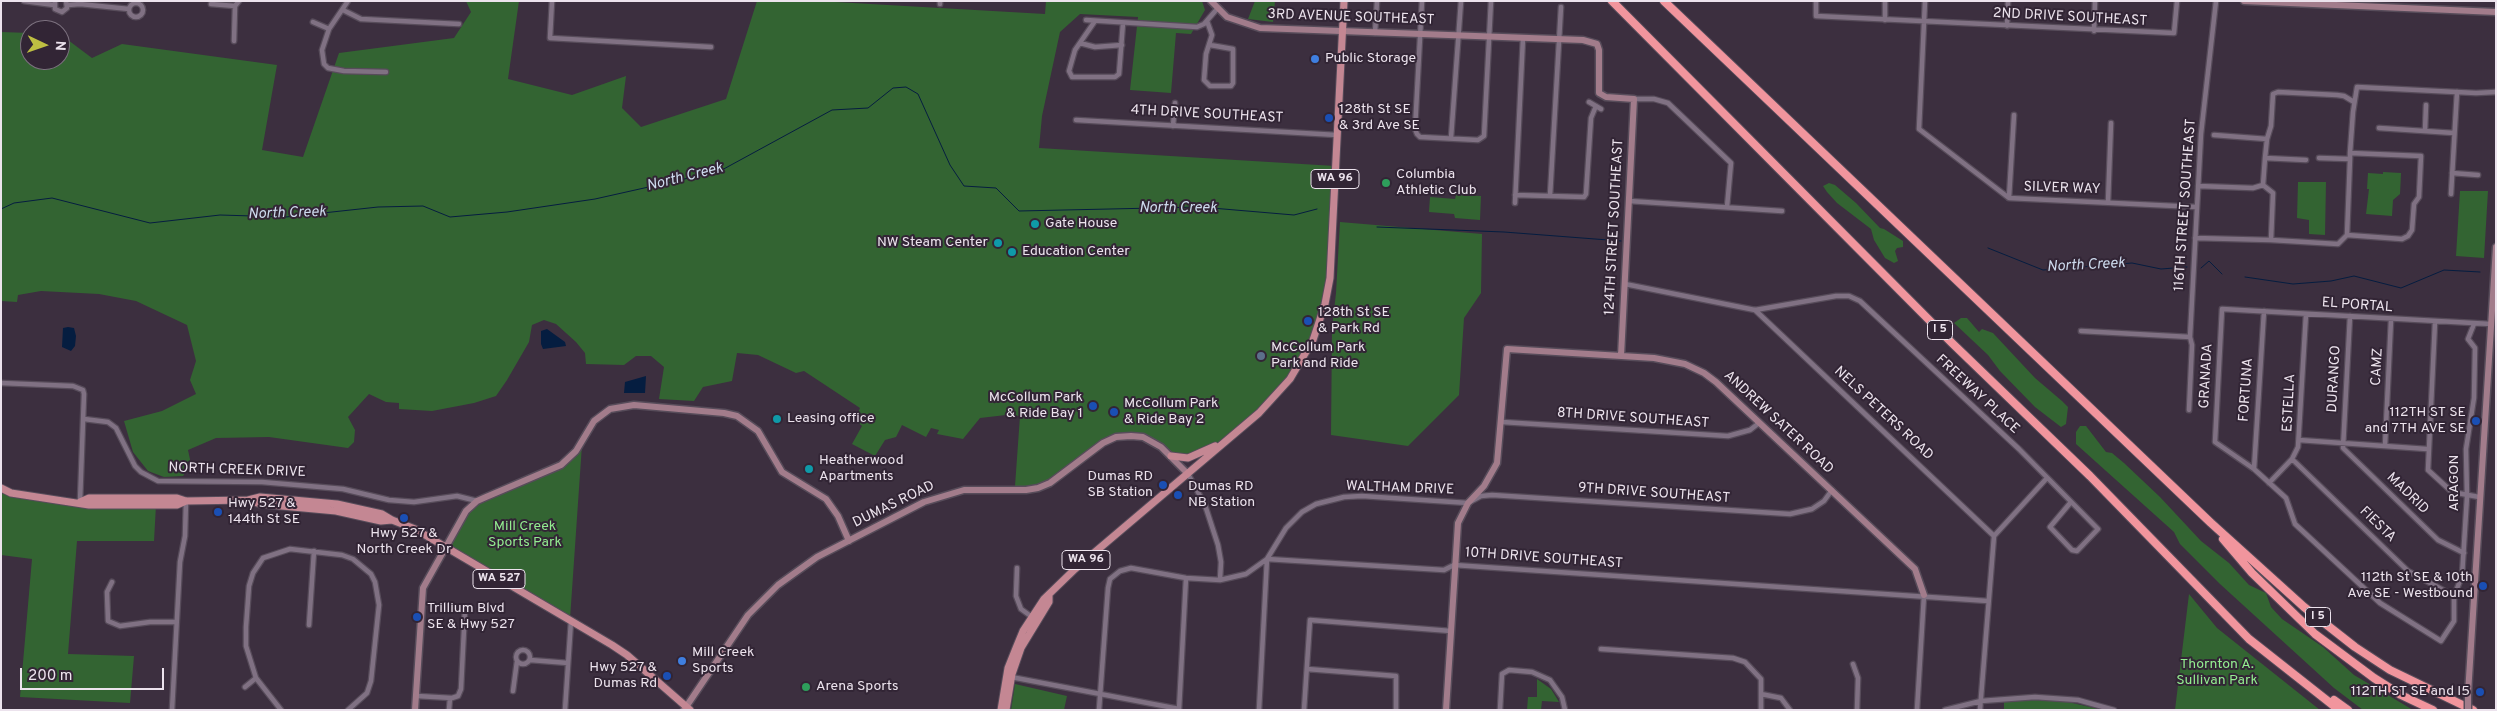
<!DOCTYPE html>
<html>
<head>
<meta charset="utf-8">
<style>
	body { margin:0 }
	#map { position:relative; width:2497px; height:711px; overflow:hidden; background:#3c2f3f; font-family:Overpass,sans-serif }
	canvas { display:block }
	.frame { position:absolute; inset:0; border:2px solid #ece3ed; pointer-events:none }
	.north { position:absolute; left:20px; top:20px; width:50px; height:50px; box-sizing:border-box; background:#322535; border:1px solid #7c717f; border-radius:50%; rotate:93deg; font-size:14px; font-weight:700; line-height:20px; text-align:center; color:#ece3ed }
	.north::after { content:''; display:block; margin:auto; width:18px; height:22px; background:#bebf42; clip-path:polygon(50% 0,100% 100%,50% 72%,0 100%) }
	.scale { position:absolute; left:20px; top:668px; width:144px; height:22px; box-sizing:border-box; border:2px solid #ece3ed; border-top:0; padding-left:6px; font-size:15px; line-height:18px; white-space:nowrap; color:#ece3ed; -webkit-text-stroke:4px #322535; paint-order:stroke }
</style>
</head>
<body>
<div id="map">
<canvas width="2497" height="711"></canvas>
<div class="frame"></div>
<div class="north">N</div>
<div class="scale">200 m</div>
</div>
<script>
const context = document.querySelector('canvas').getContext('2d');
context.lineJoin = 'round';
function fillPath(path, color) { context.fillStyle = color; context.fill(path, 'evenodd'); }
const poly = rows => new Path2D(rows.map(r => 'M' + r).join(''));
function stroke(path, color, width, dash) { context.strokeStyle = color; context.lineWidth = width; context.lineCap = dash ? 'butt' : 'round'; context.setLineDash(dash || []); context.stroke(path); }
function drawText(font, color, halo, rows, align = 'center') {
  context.font = font + ' Overpass,sans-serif'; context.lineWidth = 4; context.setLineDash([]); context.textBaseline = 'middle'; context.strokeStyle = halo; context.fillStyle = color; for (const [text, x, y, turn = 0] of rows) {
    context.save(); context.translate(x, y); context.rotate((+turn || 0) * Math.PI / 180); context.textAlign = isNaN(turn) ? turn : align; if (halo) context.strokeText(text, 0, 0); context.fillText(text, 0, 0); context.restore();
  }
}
const green = poly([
	[466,1,519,1,508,79,572,95,626,76,622,108,641,127,726,99,757,1,818,1,1045,14,1046,1,1202,1,1205,10,1191,34,1176,33,1171,93,1130,90,1138,17,1080,14,1060,32,1042,116,1039,148,1335,166,1330,278,1313,340,1274,397,1211,453,1177,457,1143,437,1116,437,1050,483,1017,490,1017,486,1015,486,1020,416,1006,415,980,418,963,439,937,434,939,430,931,428,926,437,902,425,896,437,885,440,875,456,852,444,862,426,855,420,860,408,804,371,796,373,758,355,737,353,732,381,703,387,694,401,659,399,664,367,651,356,636,356,624,365,586,364,585,353,576,342,556,324,544,320,532,325,529,342,507,380,496,396,474,403,432,411,399,409,399,403,386,402,369,394,348,417,355,430,354,442,348,448,269,437,216,438,188,450,191,464,183,476,164,477,148,471,133,452,124,421,162,411,196,394,190,380,196,361,187,325,136,301,99,294,41,291,18,295,17,302,1,301,1,32,30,33,30,60,60,60,60,34,92,58,122,44,277,65,262,150,303,157,339,53,454,38,471,12],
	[1255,1,1275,1,1273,22,1248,19],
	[2383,172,2401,173,2400,194,2393,200,2392,216,2366,214,2369,189,2367,189,2368,173,2383,174],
	[2298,182,2326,182,2325,235,2309,234,2309,220,2297,218],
	[1829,183,1835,185,1856,203,1880,228,1884,229,1903,241,1903,247,1897,248,1895,251,1898,261,1894,263,1885,258,1874,240,1871,229,1837,203,1827,192,1823,186],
	[2460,191,2488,191,2484,258,2456,256],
	[1456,195,1481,196,1480,220,1455,218,1454,214,1429,212,1430,197,1455,199],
	[1340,222,1482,234,1481,293,1464,318,1459,395,1408,446,1331,435,1332,328,1336,293],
	[1961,318,1967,318,1979,332,1982,329,1993,333,2035,378,2062,401,2068,407,2066,424,2061,427,2035,407,2000,371,1988,355,1954,323],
	[2080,426,2086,426,2106,452,2112,453,2124,463,2160,497,2201,541,2229,563,2249,585,2266,593,2271,607,2282,619,2323,647,2354,675,2413,710,2363,710,2334,688,2220,584,2180,544,2174,532,2076,444,2076,432],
	[582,445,570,619,448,547,470,509,478,502,567,464],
	[11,493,80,502,156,505,154,541,77,541,68,654,134,656,130,703,20,697,32,559,1,555,1,494],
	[2189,594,2217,628,2320,710,2175,710],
	[1537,679,1551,689,1559,702,1542,701,1541,710,1527,710,1528,697,1537,697],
	[1015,684,1067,696,1064,710,1011,710],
	[2033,699,2068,702,2103,710,2004,710,2004,701]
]);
const water = poly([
	[68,327,74,328,76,336,75,346,71,351,62,347,63,328],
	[547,329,565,342,566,346,543,349,541,344,541,331],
	[646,376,645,393,624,393,625,382]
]);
const stream = poly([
	[1,209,14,203,52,198,150,223,220,215,286,217,378,207,423,206,450,217,507,212,595,199,720,171,832,110,868,108,893,88,906,87,918,94,950,165,964,186,996,188,1019,211,1200,207,1294,215,1317,209],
	[1377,227,1504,232,1621,241],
	[1988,248,2043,270,2132,263,2161,269,2187,267],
	[2201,268,2209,261,2222,274],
	[2245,277,2293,284,2331,281,2354,276,2401,288,2444,270,2480,272]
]);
const street = poly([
	[24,1,54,5],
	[55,1,55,9,62,12,67,8,66,1],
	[348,1,329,29,322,50,324,64,328,68,344,71,386,72],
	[552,1,550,38,711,47],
	[1422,1,1415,129,1417,134,1420,137,1478,140,1484,136,1491,1],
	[1816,1,1816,16,2174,33,2177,1],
	[1925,1,1919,129,2009,198,2197,207],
	'129 10a7 7 0 1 1 14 0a7 7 0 1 1-14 0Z',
	[211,4,235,6],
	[940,4,940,1],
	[68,5,80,4,129,9],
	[343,10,361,19,459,24],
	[1086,20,1197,27,1204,24,1217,9],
	[1885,20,1885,1],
	[1095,21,1075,50,1069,71,1072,77,1115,77,1119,74,1123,23],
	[1207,21,1212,35,1206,54,1204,80,1210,86,1231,86,1233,83,1233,49,1210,45],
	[313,22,329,29],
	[2007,26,2008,1],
	[2094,31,2095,1],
	[1375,33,1377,1],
	[234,41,235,6,239,1],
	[1080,43,1095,47,1122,45],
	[1634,99,1654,99,1668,103,1731,163,1727,207],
	[1589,102,1601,109],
	[1076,120,1337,135],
	[1173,126,1175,103],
	[2379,128,2454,133],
	[2425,131,2426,105],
	[2214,135,2267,139,2265,158],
	[1451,138,1461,1],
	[2267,139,2271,126,2273,94,2278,92,2337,95,2344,96,2354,102],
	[2350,153,2421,156,2419,197,2414,204,2412,230,2408,236,2402,239,2347,235,2350,159,2350,153,2353,112,2357,87,2476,93,2496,92],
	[2319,158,2350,159],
	[2306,160,2265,158,2263,185,2273,193,2271,240,2338,244,2347,235],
	[2452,173,2478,175],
	[2198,186,2253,188,2263,185],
	[2451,194,2457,92],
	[1515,195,1584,197,1586,194,1591,118,1596,106],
	[1550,196,1561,7],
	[2009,198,2014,115],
	[1629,201,1782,211],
	[2108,202,2111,123],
	[1515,203,1523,38],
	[2195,238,2271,240],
	[1625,284,1755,310,1836,296,1849,296,1860,301,2019,449,2098,529,2077,551,2072,550,2050,527,2071,502],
	[1755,310,1994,536],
	[2350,316,2343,448,2438,540,2464,553],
	[2435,322,2428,470,2452,492,2479,497],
	[2474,324,2468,339,2475,348,2474,398,2466,449,2467,497,2462,576,2454,596,2454,621,2441,641,2380,603,2295,524,2286,498,2254,469,2215,442,2222,309,2491,324],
	[2081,331,2190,337],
	[1,383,73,386,83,390,84,394,80,502],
	[2189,410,2192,345,2190,337,2201,134,2216,1],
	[84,419,108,422,116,428,135,466,141,472,158,481,262,482,343,489,389,500,414,502,457,496,477,501],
	[1502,422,1728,436,1750,430,1759,423],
	[2299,440,2427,449],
	[2385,446,2391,320],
	[2292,459,2408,571,2454,596],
	[2254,469,2264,311],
	[1188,474,1205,505,1218,545,1221,562,1220,580],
	[2269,483,2292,459,2298,447,2306,314],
	[1017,568,1016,596,1021,609,1032,617],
	[112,582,107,592,108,621,120,626,150,622,176,622],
	[309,625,314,551],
	[1601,649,1733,658,1745,662,1761,679,1761,710],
	'516 657a7 7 0 1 1 14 0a7 7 0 1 1-14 0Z',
	[530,660,568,663],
	[1853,664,1858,678,1857,710],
	[1307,669,1396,676,1396,710],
	[1011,677,1179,709],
	[245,687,256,678],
	[513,691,517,661],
	[1761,694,1781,698,1790,710],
	[417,696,452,698,458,696,461,689,465,609],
	[172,710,180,562,185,536,186,501],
	[281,710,256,678,246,646,246,627,249,586,253,573,263,558,290,549,342,555,353,559,371,574,375,582,379,605,371,681,367,693,348,710],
	[449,710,450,698],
	[565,710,571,621],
	[1099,710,1108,588,1110,579,1120,571,1131,568,1186,578,1220,580,1246,574,1267,559,1444,570,1454,565,1988,601],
	[1179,710,1186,578],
	[1259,710,1267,559,1286,528,1302,512,1316,504,1344,497,1362,496,1468,503,1481,496,1492,495,1790,514,1812,509,1824,501,1832,490],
	[1304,710,1310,620,1451,631],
	[1500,710,1502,674,1509,670,1532,672,1550,680,1562,697,1565,710],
	[1917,710,1924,595],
	[1945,710,1981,701,2035,697,2078,700,2114,710],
	[1980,710,1994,536,2047,478]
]);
const secondary = poly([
	[1211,1,1227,17,1260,28,1583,40,1597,44,1599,50,1599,93,1606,97,1634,99,1621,356],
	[2244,1,2496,12],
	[2468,694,2496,247],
	[415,710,423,588,466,511,477,501,486,497,561,465,576,451,594,421,610,409,634,405,724,413,737,416,758,431,782,472,826,499,838,516,849,541],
	[684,710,748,615,778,585,817,557,924,502,964,490,1026,490,1038,488,1050,483,1103,443,1116,437,1131,436,1143,437,1161,447,1188,474],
	[1446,710,1458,523,1468,503,1484,486,1497,463,1507,349,1654,358,1685,364,1704,373,1716,382,1915,569,1924,595]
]);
const primary = poly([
	[1171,456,1188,458,1215,446],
	[1,488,11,493,89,505,177,505,186,501],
	[249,500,260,504,336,511,381,521,392,520],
	[80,502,89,498,177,498,186,501,248,500,260,497,337,504,382,514,392,520,415,529,612,645,627,655,690,710],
	[1001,710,1008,668,1016,648,1023,631,1044,599,1075,569,1259,413,1290,379,1313,340,1325,304,1330,278,1344,1],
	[1006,710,1012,674,1021,648,1049,602,1049,596]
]);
const highway = poly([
	[1612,1,1952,343,2090,476,2249,639,2339,710],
	[1664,1,2211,523,2304,607,2355,647,2390,670,2473,710],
	[2223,539,2252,573,2315,634,2374,678,2401,695,2433,710],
	[2334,700,2348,710]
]);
const secondaryBridge = poly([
	[2468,710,2468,694]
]);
const markers = [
	[1315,59,5,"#3f7fe0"],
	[1329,118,5,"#1a4fb4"],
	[1386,183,5,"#2e9e5b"],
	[1035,224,5,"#0f9aa8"],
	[998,243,5,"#0f9aa8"],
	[1012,252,5,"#0f9aa8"],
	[1308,321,5,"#1a4fb4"],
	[1261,356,5,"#5c6f8a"],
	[1093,406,5,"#1a4fb4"],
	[1114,412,5,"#1a4fb4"],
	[777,419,5,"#0f9aa8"],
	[2476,421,5,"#1a4fb4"],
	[809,469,5,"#0f9aa8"],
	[1163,485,5,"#1a4fb4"],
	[1178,495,5,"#1a4fb4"],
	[218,512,5,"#1a4fb4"],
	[404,518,5,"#1a4fb4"],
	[2483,586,5,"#1a4fb4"],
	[417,617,5,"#1a4fb4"],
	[682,661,5,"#3f7fe0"],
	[667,676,5,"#1a4fb4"],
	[806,687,5,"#2e9e5b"],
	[2480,692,5,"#1a4fb4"]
];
const shields = [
	[1335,179,48],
	[1940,330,25],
	[1086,560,48],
	[499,579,52],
	[2318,617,25]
];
const shieldNames = [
	["WA 96",1335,179],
	["I 5",1940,330],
	["WA 96",1086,560],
	["WA 527",499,579],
	["I 5",2318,617]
];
const streetNames = [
	["3RD AVENUE SOUTHEAST",1351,18,2],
	["2ND DRIVE SOUTHEAST",2070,18,3],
	["4TH DRIVE SOUTHEAST",1207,115,3],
	["SILVER WAY",2062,189,2],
	["116TH STREET SOUTHEAST",2186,205,-86],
	["124TH STREET SOUTHEAST",1615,227,-87],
	["EL PORTAL",2357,306,4],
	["CAMZ",2378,367,-87],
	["GRANADA",2207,376,-87],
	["DURANGO",2335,379,-87],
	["FORTUNA",2247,390,-86],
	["FREEWAY PLACE",1977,395,43],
	["ESTELLA",2290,403,-87],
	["NELS PETERS ROAD",1883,414,43],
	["8TH DRIVE SOUTHEAST",1633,419,4],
	["ANDREW SATER ROAD",1778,423,43],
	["NORTH CREEK DRIVE",237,471,2],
	["ARAGON",2455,483,-90],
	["WALTHAM DRIVE",1400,489,2],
	["9TH DRIVE SOUTHEAST",1654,494,4],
	["MADRID",2407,494,44],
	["DUMAS ROAD",894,505,-26],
	["FIESTA",2377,525,44],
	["10TH DRIVE SOUTHEAST",1544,559,4]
];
const poiNames = [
	["Public Storage",1325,59],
	["128th St SE",1339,110],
	["& 3rd Ave SE",1339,126],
	["Columbia",1396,175],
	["Athletic Club",1396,191],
	["Gate House",1045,224],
	["NW Steam Center",988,243,"right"],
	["Education Center",1022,252],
	["128th St SE",1318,313],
	["& Park Rd",1318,329],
	["McCollum Park",1271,348],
	["Park and Ride",1271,364],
	["McCollum Park",1083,398,"right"],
	["& Ride Bay 1",1083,414,"right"],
	["McCollum Park",1124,404],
	["& Ride Bay 2",1124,420],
	["112TH ST SE",2466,413,"right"],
	["and 7TH AVE SE",2466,429,"right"],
	["Leasing office",787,419],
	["Heatherwood",819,461],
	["Apartments",819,477],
	["Dumas RD",1153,477,"right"],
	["SB Station",1153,493,"right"],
	["Dumas RD",1188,487],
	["NB Station",1188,503],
	["Hwy 527 &",228,504],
	["144th St SE",228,520],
	["Hwy 527 &",404,534,"center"],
	["North Creek Dr",404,550,"center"],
	["112th St SE & 10th",2473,578,"right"],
	["Ave SE - Westbound",2473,594,"right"],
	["Trillium Blvd",427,609],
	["SE & Hwy 527",427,625],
	["Mill Creek",692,653],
	["Sports",692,669],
	["Hwy 527 &",657,668,"right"],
	["Dumas Rd",657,684,"right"],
	["Arena Sports",816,687],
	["112TH ST SE and I5",2470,692,"right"]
];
const parkNames = [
	["Mill Creek",525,527],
	["Sports Park",525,543],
	["Thornton A.",2217,665],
	["Sullivan Park",2217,681]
];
const waterNames = [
	["North Creek",685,178,-14],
	["North Creek",1178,209],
	["North Creek",287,214,-2],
	["North Creek",2086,266,-3]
];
fillPath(green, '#336432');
fillPath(water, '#051d40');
stroke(stream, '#051d40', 1);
stroke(street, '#574c5a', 7);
stroke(secondary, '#574c5a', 9);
stroke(primary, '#574c5a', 9);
stroke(highway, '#574c5a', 10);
stroke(street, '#807183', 4.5);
stroke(secondary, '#a27c8b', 6);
stroke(primary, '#c48793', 7);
stroke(highway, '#f1959d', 8);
stroke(secondaryBridge, '#574c5a', 9, []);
stroke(secondaryBridge, '#a27c8b', 6);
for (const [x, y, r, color] of markers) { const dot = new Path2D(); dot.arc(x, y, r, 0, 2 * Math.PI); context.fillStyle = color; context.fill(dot); stroke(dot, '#322535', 2); }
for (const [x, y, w] of shields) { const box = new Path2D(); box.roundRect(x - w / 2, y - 9.5, w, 19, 4); context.fillStyle = '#322535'; context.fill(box); stroke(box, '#ece3ed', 1); }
drawText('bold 12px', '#ece3ed', null, shieldNames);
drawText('14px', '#ece3ed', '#322535', streetNames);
drawText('14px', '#ece3ed', '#322535', poiNames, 'left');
drawText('14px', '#93ed90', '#322535', parkNames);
drawText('italic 15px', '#cddaed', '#322535', waterNames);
</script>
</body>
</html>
